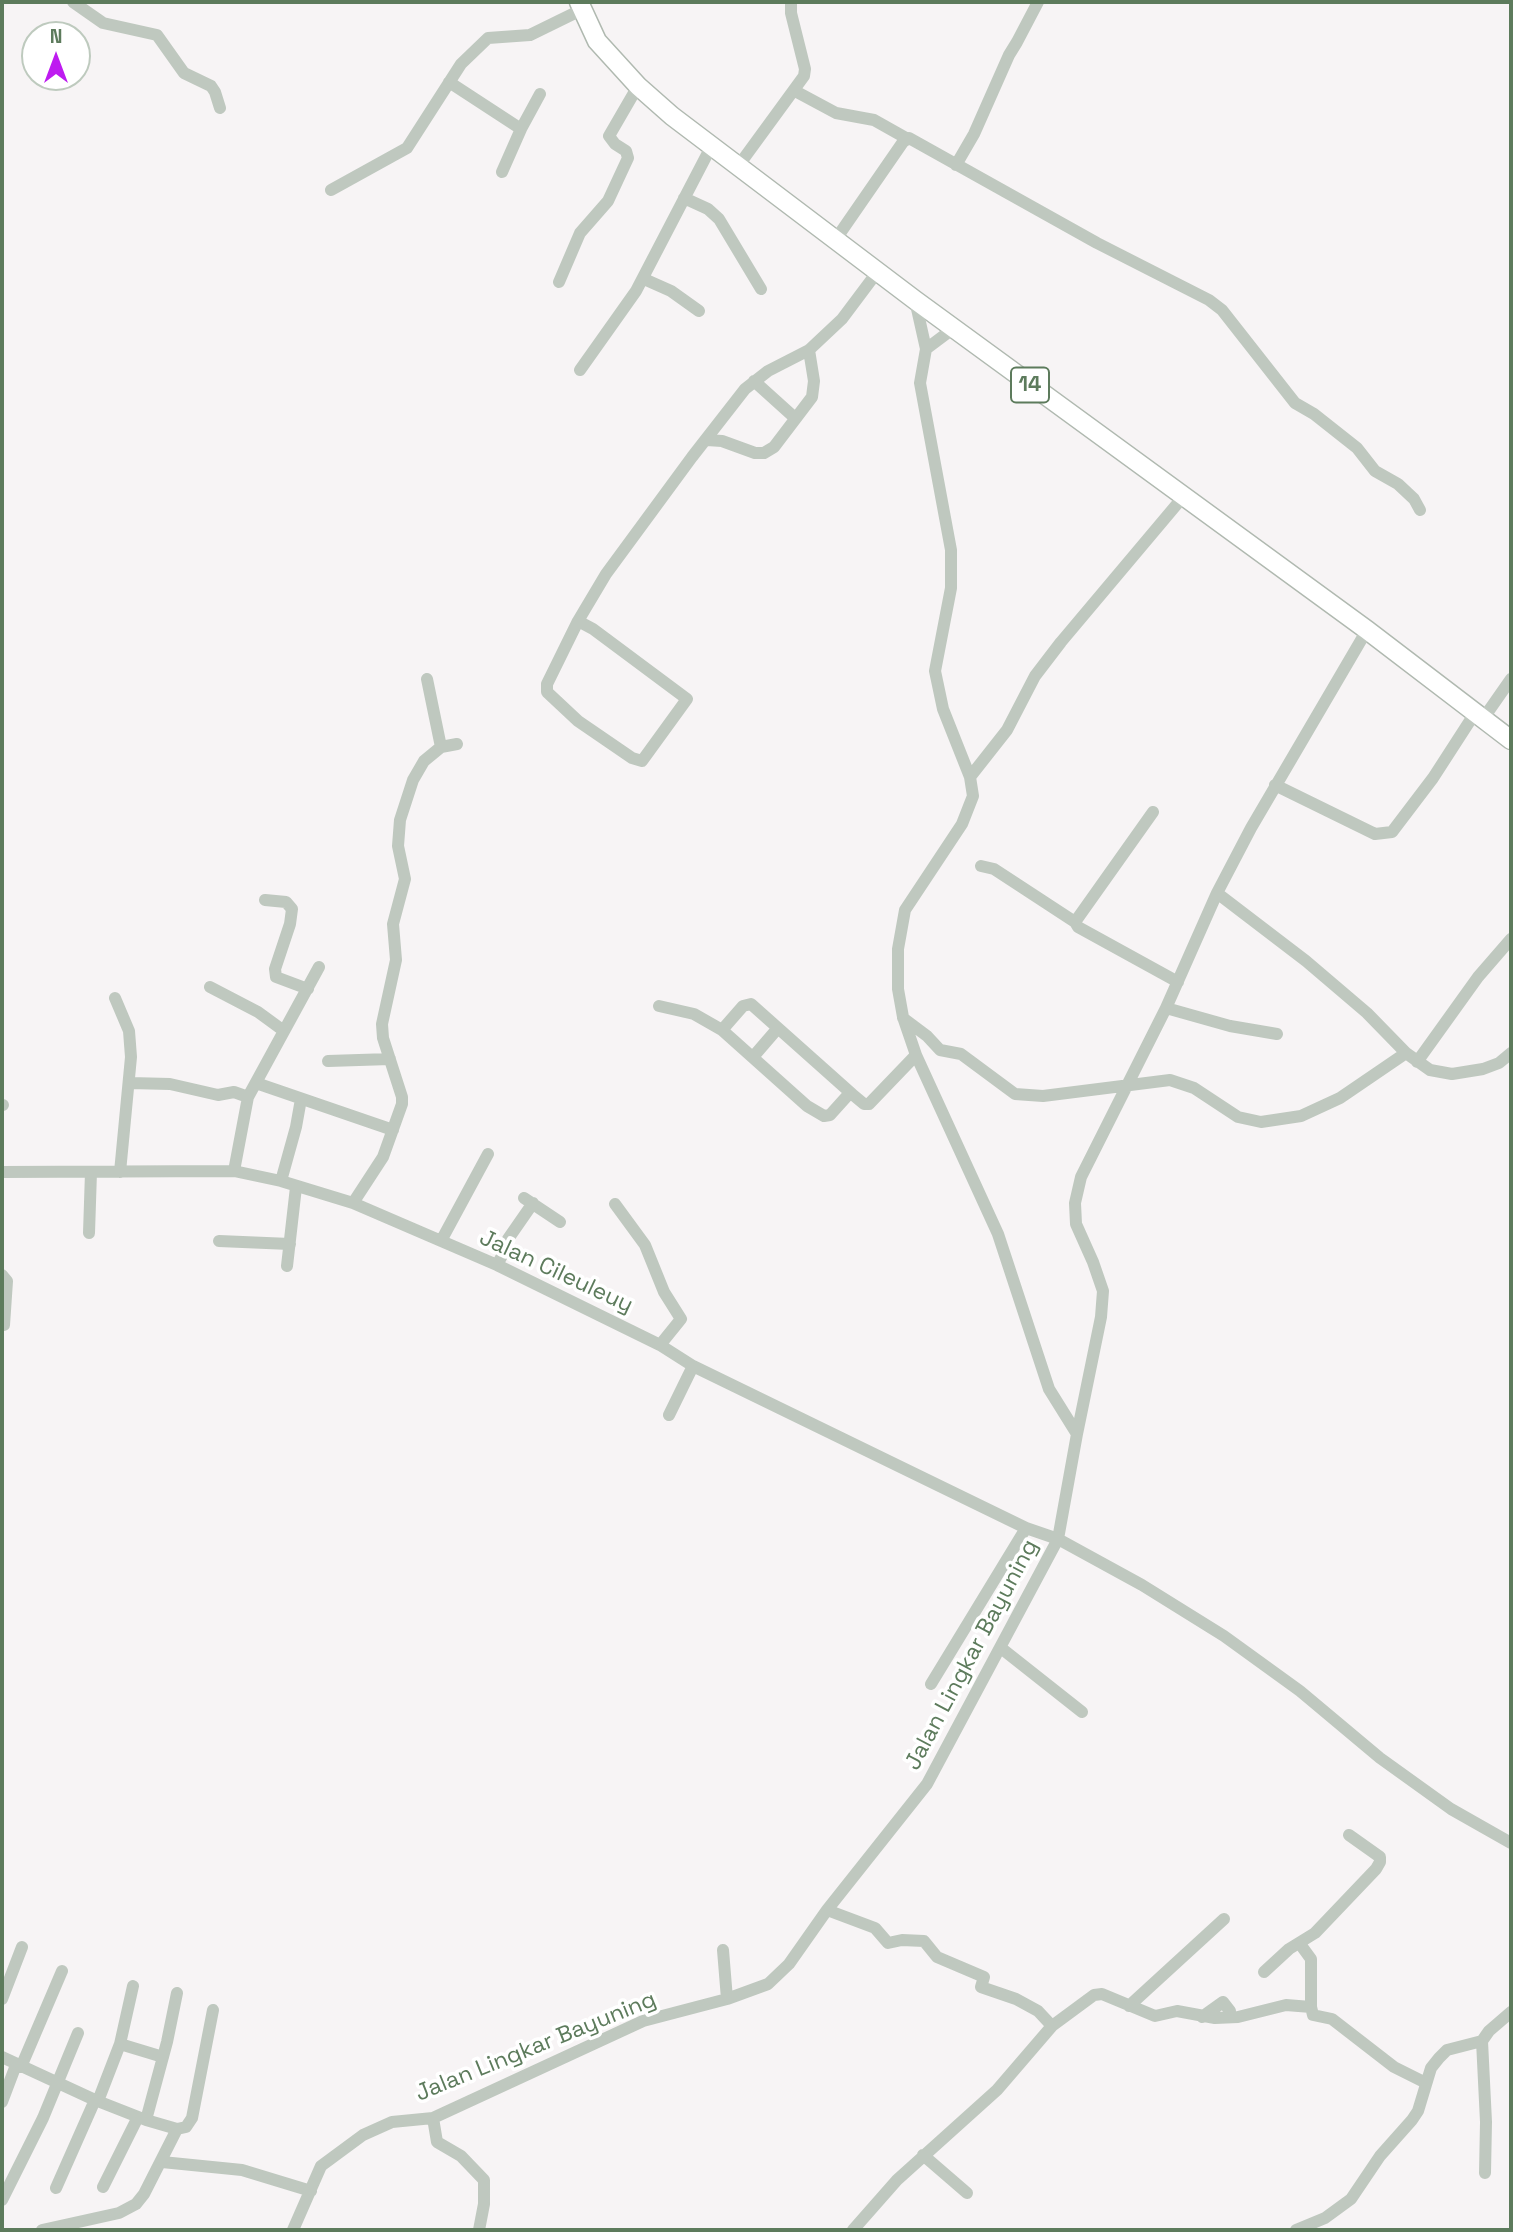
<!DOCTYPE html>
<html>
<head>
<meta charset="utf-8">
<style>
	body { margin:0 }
	#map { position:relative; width:1513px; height:2232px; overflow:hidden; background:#f7f4f5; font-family:"Space Grotesk",sans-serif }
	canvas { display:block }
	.frame { position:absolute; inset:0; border:4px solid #5d7b5c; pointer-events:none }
	.north { position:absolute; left:21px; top:21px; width:70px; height:70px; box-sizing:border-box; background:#fff; border:2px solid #becabe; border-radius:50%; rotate:0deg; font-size:19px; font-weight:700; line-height:28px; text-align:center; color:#5d7b5c }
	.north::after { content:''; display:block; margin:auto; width:24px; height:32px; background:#be1bf0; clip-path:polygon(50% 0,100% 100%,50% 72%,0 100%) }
</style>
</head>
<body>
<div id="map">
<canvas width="1513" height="2232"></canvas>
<div class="frame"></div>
<div class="north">N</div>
</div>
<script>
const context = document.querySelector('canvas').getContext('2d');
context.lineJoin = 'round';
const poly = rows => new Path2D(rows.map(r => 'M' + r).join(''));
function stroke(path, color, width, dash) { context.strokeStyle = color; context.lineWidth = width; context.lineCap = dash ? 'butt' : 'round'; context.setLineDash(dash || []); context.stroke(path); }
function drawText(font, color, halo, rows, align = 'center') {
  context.font = font + ' "Space Grotesk",sans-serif'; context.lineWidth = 7; context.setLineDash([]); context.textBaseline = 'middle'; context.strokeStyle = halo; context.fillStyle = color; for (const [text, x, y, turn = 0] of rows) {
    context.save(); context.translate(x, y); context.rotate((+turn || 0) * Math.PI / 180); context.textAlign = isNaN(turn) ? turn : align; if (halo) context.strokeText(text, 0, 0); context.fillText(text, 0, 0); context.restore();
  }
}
const minor = poly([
	[73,2,103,23,157,35,184,73,211,86,215,92,220,108],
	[449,82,521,129,540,94],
	[795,91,836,113,874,120,906,138],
	[739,165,804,76,805,69,791,13,791,2],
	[956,165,974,134,1009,55,1017,42,1038,2],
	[502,172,521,129],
	[331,190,407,148,461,64,488,38,530,35,581,10],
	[684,198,708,209,719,219,761,289],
	[836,239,903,142,909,138,1097,243,1209,300,1222,310,1295,403,1314,414,1357,448,1375,471,1398,484,1414,499,1420,510],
	[644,279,671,291,699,311],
	[559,282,580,233,608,201,628,158,626,151,615,144,609,136,638,86],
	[926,349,954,328],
	[580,370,636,291,712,145],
	[754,381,795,418],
	[707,440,722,441,755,453,764,453,774,447,812,397,814,381,809,350],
	[578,621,547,684,547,692,578,721,632,758,642,761,687,699,593,629,578,621,606,574,692,457,745,389,768,371,809,350,842,319,878,271],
	[427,679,441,747],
	[1483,719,1511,679],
	[970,777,1007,730,1035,676,1061,642,1183,497],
	[1275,785,1375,834,1392,832,1433,778,1475,713],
	[1153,812,1075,922,1078,927,1178,982],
	[981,866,994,869,1075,922],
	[1217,893,1306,961,1367,1013,1406,1053,1430,1070,1452,1074,1483,1069,1499,1063,1511,1053],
	[265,900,286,902,292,909,290,924,275,969,276,977,308,989],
	[210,987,258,1012,284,1031],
	[115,998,129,1031,131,1057,120,1172],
	[659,1006,694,1014,722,1030,807,1106,824,1116,830,1115,848,1095,852,1094,864,1104,869,1104,916,1055],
	[1166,1008,1230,1026,1277,1034],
	[903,1018,927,1036,940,1050,961,1054,1015,1094,1043,1096,1170,1080,1194,1088,1238,1117,1261,1122,1301,1116,1340,1098,1406,1053],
	[722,1030,743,1006,751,1004,852,1094],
	[753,1057,778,1028],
	[328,1061,390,1059],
	[1417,1062,1478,977,1511,939],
	[130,1083,170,1084,218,1095,234,1092,248,1097],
	[256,1083,393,1130],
	[2,1105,3,1105],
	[234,1171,248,1097,319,967],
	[2,1172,234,1171,281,1181,353,1203,497,1265,660,1345,693,1366,1026,1528,1058,1539,1142,1585,1224,1636,1300,1691,1380,1758,1451,1809,1511,1843],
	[281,1181,296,1127,301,1099],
	[524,1198,560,1222],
	[353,1203,383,1157,402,1104,402,1097,383,1038,382,1024,396,960,393,924,405,879,398,846,400,820,413,780,424,761,441,747,457,744],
	[615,1204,645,1245,664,1292,681,1319,660,1345],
	[89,1233,91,1172],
	[219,1241,290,1244],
	[441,1241,488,1154],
	[497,1265,504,1252,508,1239,533,1203],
	[287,1266,296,1187],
	[2,1275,7,1281,4,1325],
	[669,1415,693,1366],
	[1077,1434,1101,1317,1103,1291,1093,1262,1076,1224,1075,1203,1081,1177,1166,1008,1217,893,1251,828,1367,630],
	[1001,1648,1082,1712],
	[931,1684,1026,1528],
	[827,1910,875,1928,888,1943,902,1940,924,1941,937,1957,984,1977,981,1987,1016,1999,1038,2011,1052,2026],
	[1300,1944,1311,1959,1311,2007,1313,2015,1332,2019,1394,2067,1426,2083],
	[723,1950,727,1999],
	[1264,1972,1289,1949,1315,1933,1376,1869,1380,1862,1380,1857,1349,1835],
	[2,1999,22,1947],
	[1129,2006,1224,1919],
	[1202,2017,1223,2002,1230,2011],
	[1482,2041,1486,2122,1485,2173],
	[120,2044,163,2057],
	[2,2057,95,2100,146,2120,177,2129,186,2127,192,2118,213,2010],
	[21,2067,62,1971],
	[98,2101,120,2044,133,1986],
	[2,2102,16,2065],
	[433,2118,437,2142,461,2156,484,2180,484,2204,479,2230],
	[146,2120,167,2042,177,1993],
	[923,2155,967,2193],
	[162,2162,242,2170,311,2191],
	[103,2187,138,2117],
	[56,2188,95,2100],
	[2,2200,43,2118,78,2033],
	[42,2230,119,2213,136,2204,144,2194,177,2129],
	[293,2230,321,2166,363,2135,392,2122,433,2118,643,2021,727,1999,768,1984,789,1964,827,1910,927,1784,1058,1539,1077,1434,1049,1389,998,1234,916,1055,903,1017,898,989,898,949,905,910,962,824,973,796,970,777,943,709,935,671,951,588,951,550,920,383,926,349,915,300],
	[853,2230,897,2180,997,2090,1052,2026,1094,1995,1102,1994,1155,2016,1177,2011,1215,2018,1238,2017,1286,2005,1311,2007],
	[1296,2230,1325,2218,1351,2199,1380,2156,1412,2120,1418,2111,1431,2068,1439,2058,1447,2050,1482,2041,1489,2031,1511,2012]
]);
const highway = poly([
	[579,2,597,41,638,86,672,116,915,300,1367,630,1511,740]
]);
const shields = [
	[1030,385,38]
];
const shieldNames = [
	["14",1030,385]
];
const streetNames = [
	["Jalan Cileuleuy",556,1272,25],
	["Jalan Lingkar Bayuning",972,1655,-62],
	["Jalan Lingkar Bayuning",536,2047,-22]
];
stroke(highway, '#b0b9b0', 21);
stroke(minor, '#bfc8bf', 12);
stroke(highway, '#fff', 18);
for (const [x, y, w] of shields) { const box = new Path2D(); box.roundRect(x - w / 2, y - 17.5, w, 35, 5); context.fillStyle = '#fff'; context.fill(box); stroke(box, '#5d7b5c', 2); }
drawText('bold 21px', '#5d7b5c', null, shieldNames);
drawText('23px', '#5d7b5c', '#fff', streetNames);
</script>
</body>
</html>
